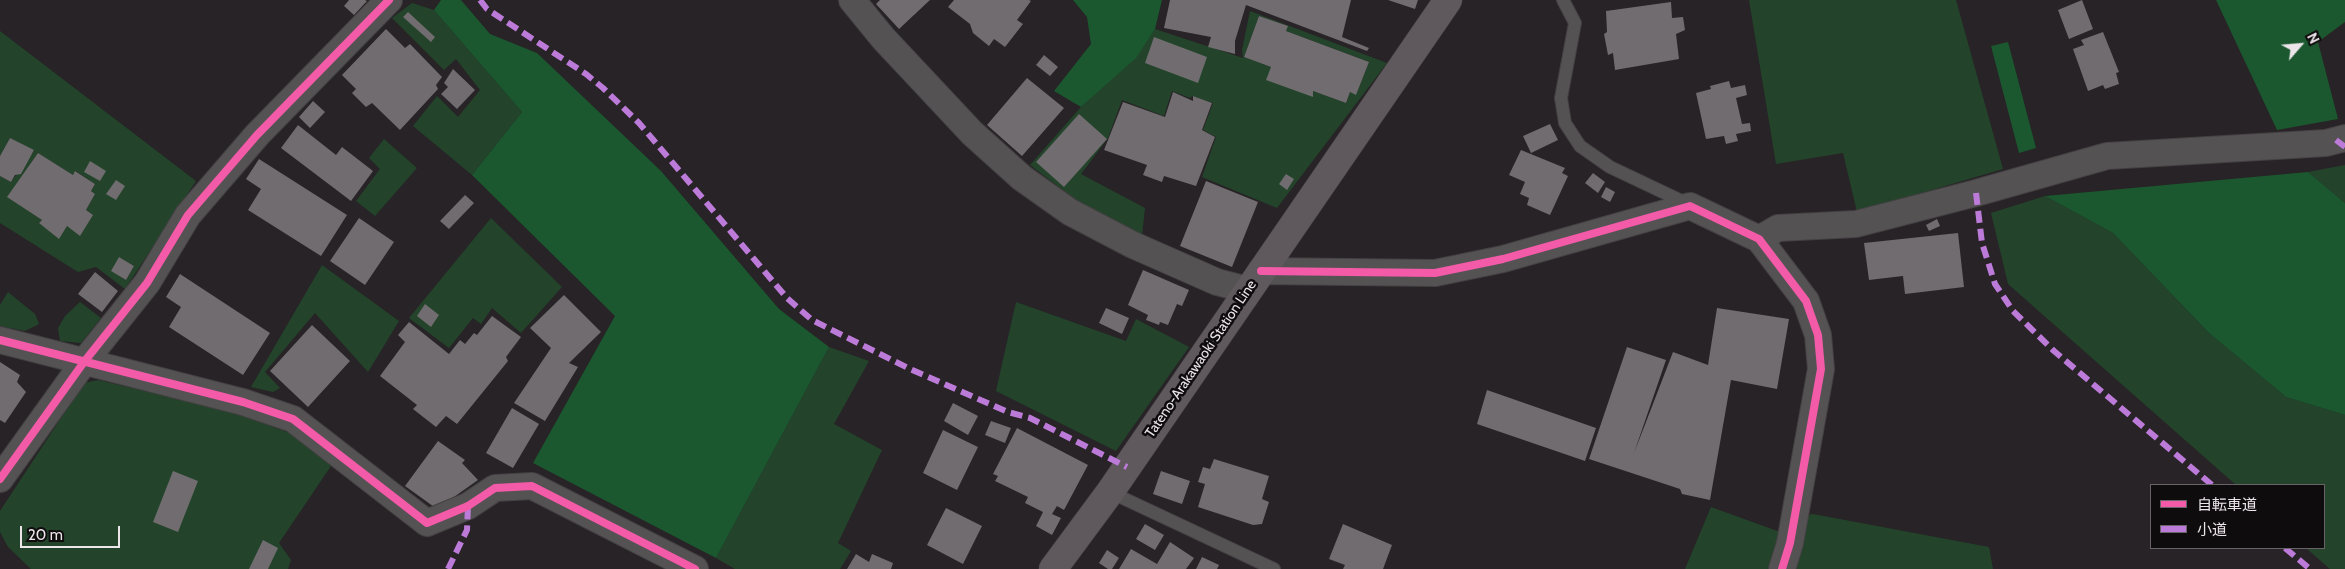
<!DOCTYPE html>
<html>
<head>
<meta charset="utf-8">
<style>
	body { margin:0 }
	#map { position:relative; width:2345px; height:569px; overflow:hidden; background:#272326; font-family:Cabin,"Noto Sans JP",sans-serif }
	canvas { display:block }
	.legend { position:absolute; left:2150px; top:484px; width:175px; height:65px; box-sizing:border-box; background:#0f0c0e; border:1px solid #676366; margin:0; padding:6px 9px; list-style:none; font-size:15px; color:#ece6ea }
	.legend li { display:flex; align-items:center; gap:10px; height:25px }
	.legend b { width:25px; border:1px solid #676366 }
	.north { position:absolute; left:2275px; top:20px; width:50px; height:50px; -webkit-text-stroke:4px #0f0c0e; paint-order:stroke; rotate:63deg; font-size:14px; font-weight:700; line-height:20px; text-align:center; color:#ece6ea }
	.north::after { content:''; display:block; margin:auto; width:18px; height:22px; background:#ece6ea; clip-path:polygon(50% 0,100% 100%,50% 72%,0 100%) }
	.scale { position:absolute; left:20px; top:526px; width:100px; height:22px; box-sizing:border-box; border:2px solid #ece6ea; border-top:0; padding-left:6px; font-size:15px; line-height:18px; white-space:nowrap; color:#ece6ea; -webkit-text-stroke:4px #0f0c0e; paint-order:stroke }
</style>
</head>
<body>
<div id="map">
<canvas width="2345" height="569"></canvas>
<ul class="legend">
<li><b style="height:6px;background:#f35aa7"></b>自転車道</li>
<li><b style="height:6px;background:#bd7bd9"></b>小道</li>
</ul>
<div class="north">N</div>
<div class="scale">20 m</div>
</div>
<script>
const context = document.querySelector('canvas').getContext('2d');
context.lineJoin = 'round';
function fillPath(path, color) { context.fillStyle = color; context.fill(path, 'evenodd'); }
const poly = rows => new Path2D(rows.map(r => 'M' + r).join(''));
function stroke(path, color, width, dash) { context.strokeStyle = color; context.lineWidth = width; context.lineCap = dash ? 'butt' : 'round'; context.setLineDash(dash || []); context.stroke(path); }
function drawText(font, color, halo, rows, align = 'center') {
  context.font = font + ' Cabin,sans-serif'; context.lineWidth = 5; context.setLineDash([]); context.textBaseline = 'middle'; context.strokeStyle = halo; context.fillStyle = color; for (const [text, x, y, turn = 0] of rows) {
    context.save(); context.translate(x, y); context.rotate((+turn || 0) * Math.PI / 180); context.textAlign = isNaN(turn) ? turn : align; if (halo) context.strokeText(text, 0, 0); context.fillText(text, 0, 0); context.restore();
  }
}
const green = poly([
	[1749,0,1956,0,2003,169,1857,212,1843,153,1776,164],
	[412,3,434,10,522,112,472,175,413,126,437,96,458,117,480,90,456,59,444,70,392,18],
	[1250,11,1387,63,1277,208,1202,177,1216,137,1203,130,1213,103,1192,96,1190,98,1172,91,1164,116,1122,100,1108,138,1081,174,1145,208,1142,236,1088,209,1030,165,1081,107,1135,58,1155,29,1243,58,1242,50],
	[1259,16,1287,26,1286,31,1369,62,1356,94,1350,92,1346,103,1313,91,1313,97,1271,67,1244,57],
	[0,31,196,181,125,289,96,267,78,272,0,223,0,176,11,182,34,151,10,138,0,156],
	[38,153,73,175,76,171,95,184,91,191,95,194,86,210,92,215,67,226,59,238,39,223,42,220,8,197],
	[119,257,134,266,126,280,112,271],
	[384,139,417,168,375,216,356,201,380,169,369,158],
	[2345,165,2345,203,2308,172],
	[2045,196,2113,233,2209,333,2286,397,2345,415,2345,569,2330,569,2306,548,2324,548,2324,485,2236,485,2008,284,1991,213],
	[491,218,562,287,521,333,492,308,481,324,473,318,449,348,409,318],
	[322,265,399,321,368,372,315,313,265,372,280,388,273,392,251,387],
	[8,292,35,314,39,324,25,331,0,326,0,305],
	[80,302,101,318,81,343,60,341,58,328,65,316],
	[1016,302,1126,341,1136,319,1189,347,1116,451,996,391],
	[829,347,869,361,834,424,882,450,838,543,851,551,840,569,735,569,716,558],
	[98,380,229,411,295,435,333,463,279,543,291,560,288,569,31,569,8,547,0,532,0,511,84,383],
	[1711,507,1780,532,1769,569,1685,569],
	[1813,514,1989,547,1993,569,1790,569,1808,515]
]);
const forest = poly([
	[441,0,461,0,490,34,537,53,661,171,779,309,829,347,716,558,533,463,615,316,472,175,522,112,434,10],
	[1073,0,1162,0,1155,29,1136,58,1081,107,1054,91,1091,44,1087,17],
	[2216,0,2345,0,2345,22,2318,42,2338,119,2277,130],
	[2008,42,2036,148,2019,153,1991,46],
	[2308,172,2345,203,2345,415,2286,397,2209,333,2113,233,2045,196]
]);
const building = poly([
	[349,0,365,0,367,1,354,15,344,6],
	[880,0,930,0,899,29,876,4],
	[954,0,1029,0,1031,1,1017,20,1023,24,1005,47,994,39,989,46,973,33,970,24,948,7],
	[1170,0,1351,0,1342,37,1369,48,1367,51,1246,5,1235,41,1235,54,1208,47,1211,37,1164,28],
	[1388,0,1418,0,1415,9],
	[2082,0,2093,29,2069,39,2058,10],
	[1671,2,1672,18,1683,17,1685,30,1676,34,1679,59,1615,70,1613,53,1608,55,1604,34,1607,32,1606,11],
	[408,12,435,37,431,42,403,17],
	[1259,16,1288,26,1286,31,1369,62,1356,95,1350,92,1346,103,1313,91,1313,97,1266,80,1271,67,1244,57],
	[386,29,405,48,410,44,442,77,436,85,438,89,400,130,372,103,366,107,352,93,356,89,342,75],
	[2103,32,2119,72,2116,73,2119,84,2105,89,2103,85,2088,91,2073,49,2084,45,2081,40],
	[1154,37,1207,57,1198,83,1145,63],
	[1044,55,1058,67,1050,76,1036,65],
	[453,69,475,90,457,109,441,94,448,87,444,83],
	[1027,78,1064,108,1022,156,987,125],
	[1729,81,1731,88,1745,85,1747,95,1736,98,1742,124,1750,123,1751,131,1736,134,1738,141,1726,144,1724,136,1706,139,1696,93,1711,89,1710,86],
	[1173,92,1193,101,1193,96,1212,103,1202,130,1215,137,1196,186,1164,176,1162,182,1143,175,1147,165,1104,150,1123,102,1165,117],
	[313,101,325,112,310,128,299,117],
	[1079,114,1107,139,1064,187,1036,162],
	[1550,124,1558,140,1531,153,1523,136],
	[298,125,336,155,342,147,373,171,351,201,281,148],
	[10,138,34,150,21,174,15,175,11,182,0,176,0,156],
	[1521,150,1565,168,1562,173,1568,176,1550,215,1527,205,1529,198,1520,194,1525,182,1509,175],
	[38,153,73,175,75,171,95,184,91,191,95,194,86,210,93,215,80,236,67,226,59,239,39,223,42,220,7,197],
	[259,159,347,215,321,256,248,210,261,189,246,179],
	[90,161,106,171,100,181,84,172],
	[1593,173,1605,182,1598,193,1585,183],
	[1286,174,1294,179,1287,190,1279,184],
	[116,180,125,186,116,200,106,194],
	[1206,181,1258,202,1232,267,1180,246],
	[1606,187,1615,192,1610,202,1601,197],
	[465,195,474,203,449,229,440,221],
	[359,218,394,242,365,285,330,261],
	[1937,219,1940,226,1929,231,1926,225],
	[1958,233,1964,287,1905,294,1903,276,1869,280,1864,243],
	[119,257,134,266,126,280,111,271],
	[1143,270,1189,290,1182,306,1177,304,1168,325,1160,322,1159,325,1146,320,1148,315,1128,305],
	[95,272,118,291,102,312,78,294],
	[180,274,270,333,243,375,169,327,181,307,166,297],
	[564,295,601,332,569,363,578,367,545,421,514,403,551,348,530,328],
	[425,304,439,315,431,327,417,316],
	[1106,308,1129,318,1122,334,1099,323],
	[1717,308,1789,319,1777,389,1731,380,1710,500,1682,494,1680,489,1589,459,1627,347,1666,360,1634,453,1673,352,1708,365],
	[492,316,521,337,506,357,508,361,457,424,446,416,436,427,413,409,417,405,380,376,405,342,398,335,409,322,449,354,460,340,465,344,474,333,477,335],
	[312,325,350,361,308,407,270,371],
	[0,362,20,375,17,382,26,392,5,423,0,420],
	[1487,390,1596,428,1585,461,1477,424],
	[953,403,978,416,968,435,944,421],
	[512,408,539,424,513,468,486,453],
	[991,421,1011,428,1005,443,985,435],
	[1017,428,1088,465,1064,510,1057,506,1052,514,1061,518,1052,535,1036,526,1043,512,1025,503,1028,497,995,481,998,476,993,474],
	[943,430,978,447,957,490,923,473],
	[438,441,465,460,462,463,478,480,437,509,405,486],
	[1214,459,1269,476,1262,499,1269,502,1262,524,1253,525,1198,507,1205,484,1198,482,1203,467,1210,469],
	[173,471,198,481,178,532,153,522],
	[1161,471,1190,481,1182,504,1153,494],
	[946,508,982,526,963,564,927,545],
	[1145,524,1164,535,1155,550,1136,539],
	[1343,524,1392,545,1383,569,1343,569,1345,565,1329,559],
	[263,540,278,548,268,569,249,569],
	[1170,542,1194,558,1186,569,1119,569,1131,549,1157,564],
	[1107,550,1119,558,1112,569,1108,569,1099,563],
	[856,554,869,562,872,554,893,563,891,569,847,569],
	[1202,557,1219,565,1217,569,1196,569]
]);
const service = poly([
	[1563,0,1575,23,1561,98,1565,123,1580,146,1610,167,1688,204],
	[1110,492,1274,569]
]);
const minor = poly([
	[852,0,883,38,972,133,1022,178,1070,212,1133,245,1217,282,1248,290],
	[1759,239,1778,228,1856,224,1976,193,2107,156,2326,143,2345,138],
	[1261,271,1435,273,1503,259,1690,206,1759,239,1806,301,1818,335,1821,369,1790,543,1782,569],
	[0,340,243,402,293,419,427,523,468,506,495,488,532,486,695,569],
	[0,479,84,362,147,283,188,215,257,135,389,0]
]);
const secondary = poly([
	[1053,569,1110,492,1448,0]
]);
const quiet = poly([
	[480,0,487,9,586,74,603,88,639,123,787,298,812,320,910,369,1008,412,1030,418,1127,467],
	[2336,140,2345,147],
	[1976,193,1982,243,1995,284,2013,311,2054,351,2212,485],
	[2285,548,2310,569],
	[448,569,467,530,468,506]
]);
const cycleway = poly([
	[1261,271,1435,273,1503,259,1690,206,1759,239,1806,301,1818,335,1821,369,1790,543,1782,569],
	[0,340,243,402,293,419,427,523,468,506,495,488,532,486,695,569],
	[0,479,84,362,147,283,188,215,257,135,389,0]
]);
const streetNames = [
	["Tateno-Arakawaoki Station Line",1201,359,-56]
];
fillPath(green, '#23442b');
fillPath(forest, '#1b582f');
fillPath(building, '#706c6f');
stroke(service, '#444043', 14);
stroke(minor, '#444043', 28);
stroke(secondary, '#444043', 29);
stroke(service, '#555254', 12);
stroke(minor, '#555254', 26);
stroke(secondary, '#5f595d', 28);
stroke(quiet, '#bd7bd9', 6, [12, 6]);
stroke(cycleway, '#f35aa7', 8);
drawText('14px', '#ece6ea', '#0f0c0e', streetNames);
</script>
</body>
</html>
